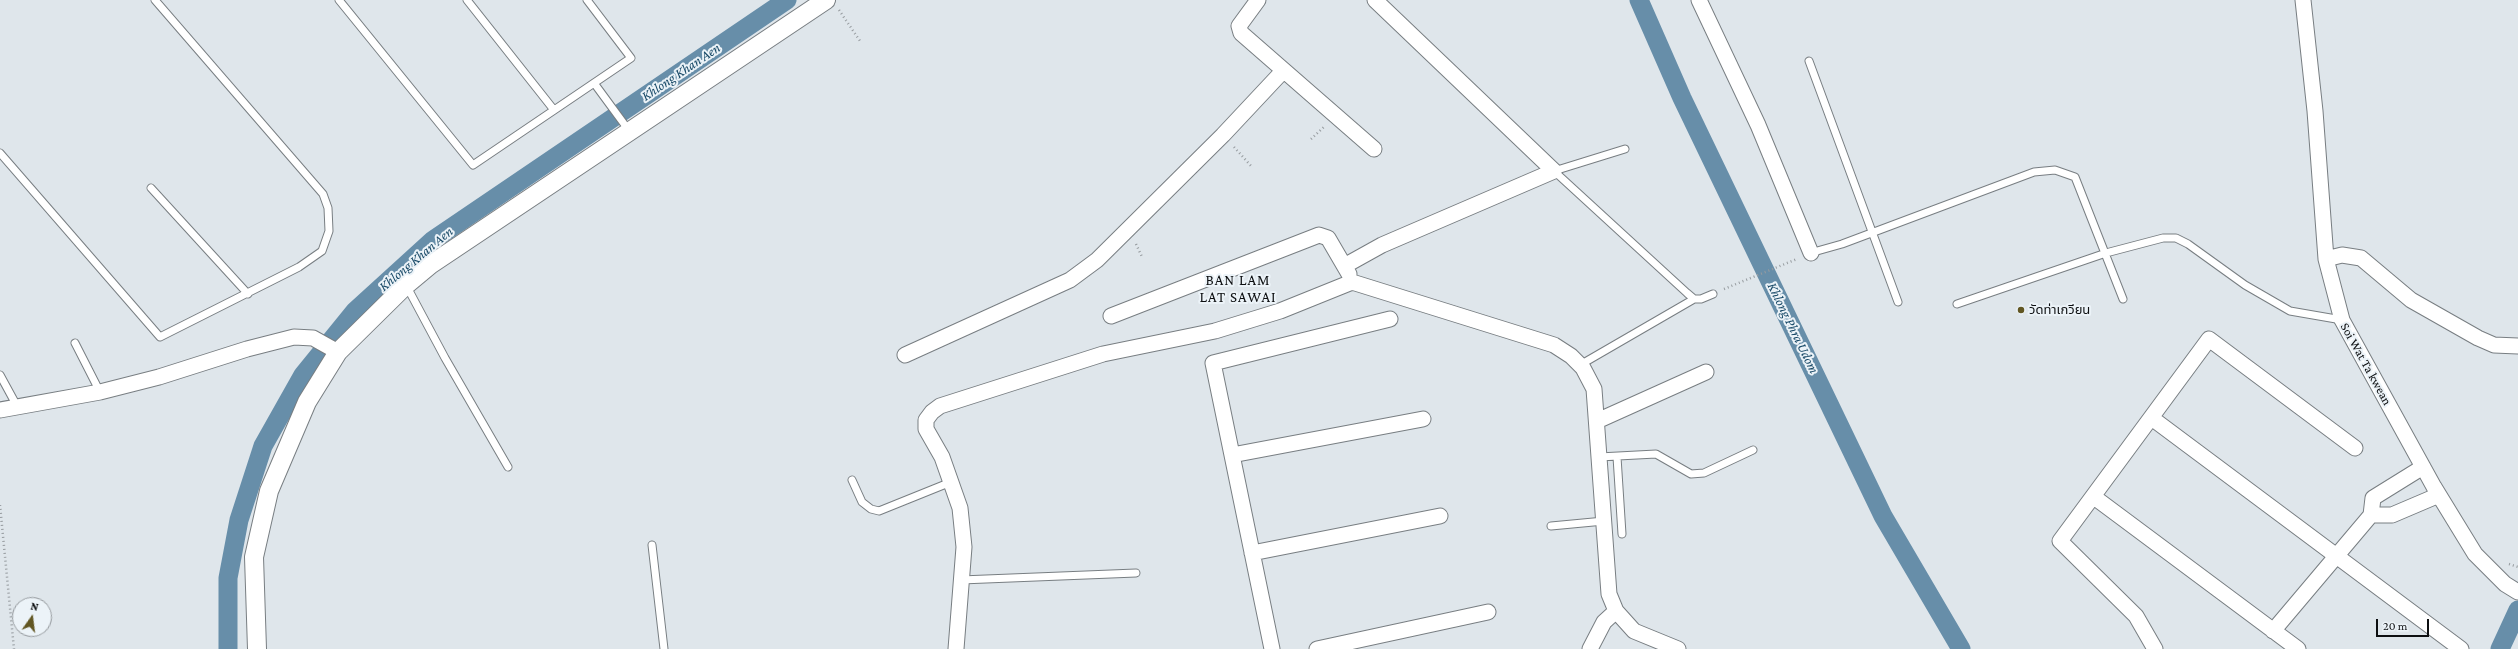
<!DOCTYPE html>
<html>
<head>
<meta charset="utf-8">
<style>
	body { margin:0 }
	#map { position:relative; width:2518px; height:649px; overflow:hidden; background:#dfe6eb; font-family:"Crimson Pro",serif }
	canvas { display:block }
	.north { position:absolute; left:12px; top:597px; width:40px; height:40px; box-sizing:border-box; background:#ecf3f8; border:1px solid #93989c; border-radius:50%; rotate:14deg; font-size:11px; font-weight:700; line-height:16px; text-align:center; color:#0d0f11 }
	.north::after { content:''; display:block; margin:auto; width:14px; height:18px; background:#615622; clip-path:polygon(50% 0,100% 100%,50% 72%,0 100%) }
	.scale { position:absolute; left:2376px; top:619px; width:53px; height:18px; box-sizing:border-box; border:2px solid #0d0f11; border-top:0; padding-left:5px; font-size:12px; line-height:14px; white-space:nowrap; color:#0d0f11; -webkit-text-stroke:3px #ecf3f8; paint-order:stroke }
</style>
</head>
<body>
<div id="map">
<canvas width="2518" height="649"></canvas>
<div class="north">N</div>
<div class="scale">20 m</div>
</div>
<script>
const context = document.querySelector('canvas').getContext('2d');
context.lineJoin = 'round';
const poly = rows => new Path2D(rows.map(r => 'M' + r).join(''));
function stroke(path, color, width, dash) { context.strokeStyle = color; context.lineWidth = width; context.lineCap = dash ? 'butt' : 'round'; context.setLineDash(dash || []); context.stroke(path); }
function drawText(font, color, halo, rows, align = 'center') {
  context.font = font + ' "Crimson Pro","Noto Sans Thai",serif'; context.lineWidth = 4; context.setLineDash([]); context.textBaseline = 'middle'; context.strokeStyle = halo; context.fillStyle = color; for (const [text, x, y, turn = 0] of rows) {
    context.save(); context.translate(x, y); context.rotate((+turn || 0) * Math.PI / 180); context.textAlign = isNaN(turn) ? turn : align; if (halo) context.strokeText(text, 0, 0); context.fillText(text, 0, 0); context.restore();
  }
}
const canal = poly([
	[1639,0,1682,98,1883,516,1961,649],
	[228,649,228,578,239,520,263,446,303,375,355,311,433,240,787,0],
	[2500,649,2518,610]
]);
const path = poly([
	[839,10,860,41],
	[1311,139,1325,126],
	[1234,147,1252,167],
	[1136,244,1142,257],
	[1724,289,1797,259],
	[0,505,14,649],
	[2509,564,2518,567]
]);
const service = poly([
	[339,0,473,165,631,58,587,0],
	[467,0,554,110],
	[1809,61,1898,302],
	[594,83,630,132],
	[1625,149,1554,171,1687,293,1694,299,1701,299,1713,294],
	[0,153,160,337,299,267,322,251,329,231,328,208,323,194,155,0],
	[151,188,248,294],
	[1810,253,1842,244,2034,172,2055,170,2075,177,2123,299],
	[406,285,445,358,508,467],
	[1957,304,2106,253,2163,238,2176,238,2188,244,2245,285,2290,311,2342,320],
	[75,343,100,392],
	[1580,365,1694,299],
	[0,375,18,408],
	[1599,457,1656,454,1691,474,1704,473,1753,450],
	[1617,457,1622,534],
	[852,480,862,502,871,509,879,511,951,482],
	[1551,526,1604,521],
	[652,545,664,649],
	[961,580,1136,573]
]);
const minor = poly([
	[1258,0,1239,26,1241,33,1374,149],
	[1699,0,1758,125,1811,253],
	[2303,0,2315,111,2326,259,2342,320,2434,487,2475,554,2505,584,2518,592],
	[2326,259,2342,255,2361,258,2411,300,2478,338,2494,345,2518,346],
	[1346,265,1382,245,1554,171,1375,0],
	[1111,316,1319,235,1328,238,1349,274],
	[905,355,1070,280,1097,260,1223,135,1283,71],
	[0,410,100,392,159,377,247,349,294,337,313,338,338,352],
	[2153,419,2461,649],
	[1597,421,1706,372],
	[1232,455,1423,419],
	[2423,467,2373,498,2371,515,2392,515,2439,495],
	[2094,497,2298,649],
	[1252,553,1440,516],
	[2273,631,2371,515],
	[956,649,964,547,960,508,942,457,926,429,926,420,932,412,940,406,1103,354,1215,331,1280,311,1352,282,1554,345,1571,356,1583,368,1594,389,1609,594,1616,611,1634,631,1678,649],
	[1272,649,1213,363,1390,319],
	[1317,649,1488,612],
	[1590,649,1604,622,1616,611],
	[2155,649,2136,616,2060,541,2209,339,2355,448]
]);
const tertiary = poly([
	[257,649,254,557,269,491,307,402,338,352,406,285,430,265,826,0]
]);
const markers = [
	[2021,310,4,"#615622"]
];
const poiNames = [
	["วัดท่าเกวียน",2029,310]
];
const streetNames = [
	["Soi Wat Ta kwean",2366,364,61]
];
const waterNames = [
	["Khlong Khan Aen",681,72,-34],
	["Khlong Khan Aen",416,259,-40],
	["Khlong Phra Udom",1793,328,64]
];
const quarterNames = [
	["BAN LAM",1238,280],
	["LAT SAWAI",1238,297]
];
stroke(canal, '#678ea9', 19);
stroke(service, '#787e82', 9);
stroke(minor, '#787e82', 17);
stroke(tertiary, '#787e82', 20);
stroke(path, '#969b9f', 2.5, [1, 3]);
stroke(service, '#fff', 7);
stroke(minor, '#fff', 15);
stroke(tertiary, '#fff', 18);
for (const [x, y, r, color] of markers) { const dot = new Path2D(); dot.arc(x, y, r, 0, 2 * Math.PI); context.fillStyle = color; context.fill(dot); stroke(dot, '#ecf3f8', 1.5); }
drawText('13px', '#0d0f11', '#ecf3f8', poiNames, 'left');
drawText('13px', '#0d0f11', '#ecf3f8', streetNames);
drawText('italic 14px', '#184967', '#ecf3f8', waterNames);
context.letterSpacing = '1px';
drawText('15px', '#0d0f11', '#ecf3f8', quarterNames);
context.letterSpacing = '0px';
</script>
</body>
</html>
